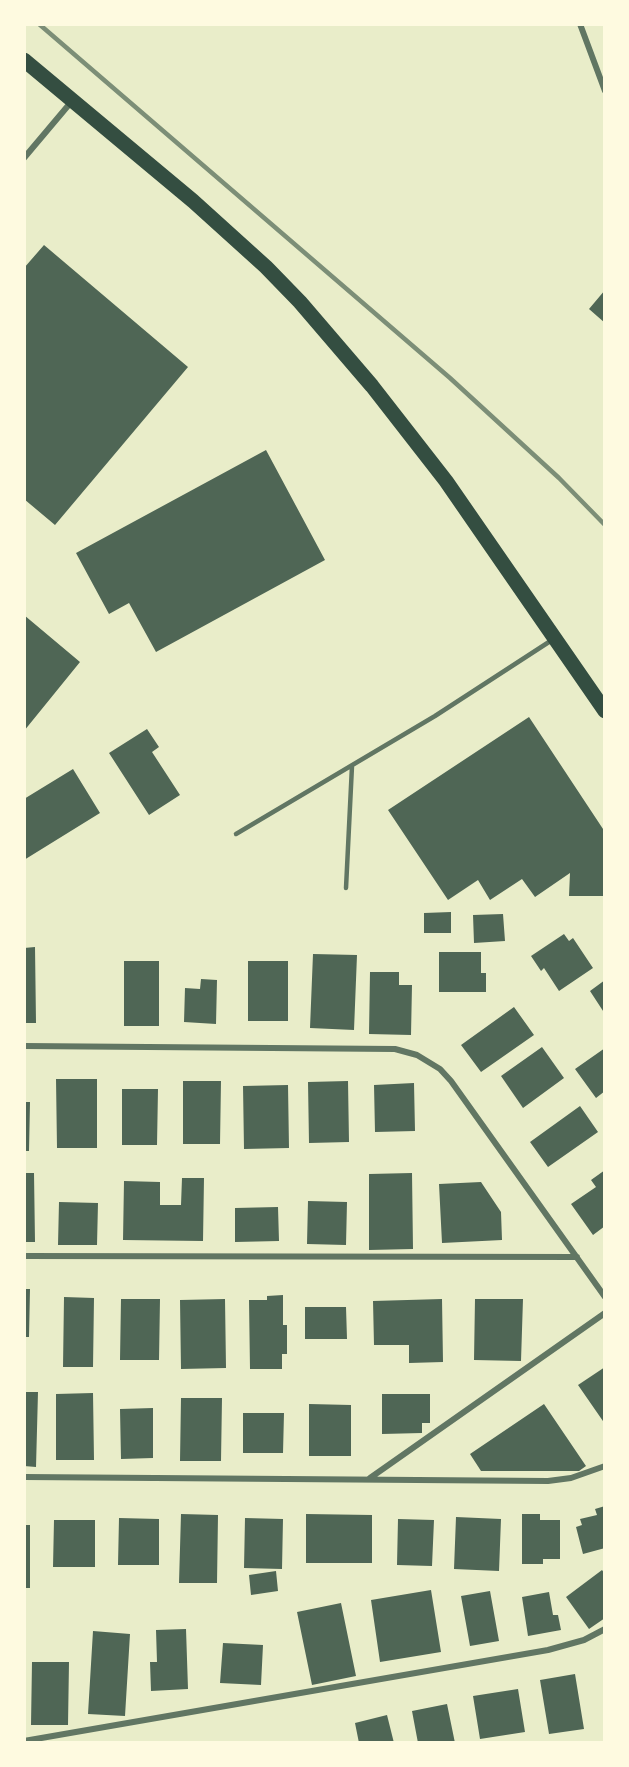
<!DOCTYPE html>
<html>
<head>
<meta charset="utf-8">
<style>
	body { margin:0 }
	#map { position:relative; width:629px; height:1767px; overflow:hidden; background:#e9edc9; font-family:"Asap Condensed",sans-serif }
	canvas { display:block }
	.frame { position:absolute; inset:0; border:26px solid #fefae0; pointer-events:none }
</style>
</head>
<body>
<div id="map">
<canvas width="629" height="1767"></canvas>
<div class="frame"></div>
</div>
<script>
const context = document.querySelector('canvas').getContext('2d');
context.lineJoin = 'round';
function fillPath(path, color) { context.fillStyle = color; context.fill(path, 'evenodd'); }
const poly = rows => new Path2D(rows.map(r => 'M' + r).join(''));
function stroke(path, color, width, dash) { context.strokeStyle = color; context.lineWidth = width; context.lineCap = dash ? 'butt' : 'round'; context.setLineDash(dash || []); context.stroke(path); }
const building = poly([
	[44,245,188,367,55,525,24,499,24,268],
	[605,290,605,323,589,309],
	[266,450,325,560,156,652,129,603,109,614,76,553],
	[24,615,80,662,24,731],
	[529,717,605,832,605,896,569,896,570,873,535,897,522,879,490,900,478,880,448,900,388,810],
	[147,729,159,747,152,752,180,795,149,815,109,753],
	[73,769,100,813,24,860,24,799],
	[451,912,451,933,424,933,424,913],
	[503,914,505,941,474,943,473,915],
	[564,934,569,941,573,938,593,968,559,991,544,968,541,971,531,956],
	[35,947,36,1023,24,1023,24,948],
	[439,952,481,952,481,973,486,973,486,992,439,992],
	[313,954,357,955,354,1030,310,1028],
	[124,961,159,961,159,1026,124,1026],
	[248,961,288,961,288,1021,248,1021],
	[370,972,399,972,399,985,412,985,411,1035,369,1034],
	[201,979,217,980,216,1024,184,1022,185,988,200,989],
	[605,980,605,1014,590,991],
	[514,1007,534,1035,481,1072,461,1045],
	[542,1047,564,1078,523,1108,501,1076],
	[605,1048,605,1091,596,1098,575,1069],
	[56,1079,97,1079,97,1148,57,1148],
	[183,1081,221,1081,220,1144,183,1144],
	[348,1081,349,1142,309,1143,308,1082],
	[414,1083,415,1131,375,1132,374,1085],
	[288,1085,289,1148,244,1149,243,1086],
	[122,1089,158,1089,157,1145,122,1145],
	[24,1102,30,1102,29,1151,24,1151],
	[580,1106,598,1132,548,1167,530,1142],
	[605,1170,605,1226,593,1235,571,1204,596,1187,591,1180],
	[24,1173,34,1173,35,1242,24,1242],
	[412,1173,413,1249,369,1250,369,1174],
	[182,1178,204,1178,203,1241,123,1240,124,1181,160,1182,160,1205,181,1205],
	[481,1182,501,1212,502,1240,442,1243,439,1184],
	[308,1201,347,1202,346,1245,307,1244],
	[59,1202,98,1203,97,1245,58,1245],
	[278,1207,279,1241,235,1242,235,1208],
	[24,1289,30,1289,29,1337,24,1337],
	[283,1295,283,1325,287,1325,287,1354,282,1354,282,1369,250,1369,249,1300,267,1300,267,1296],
	[64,1297,94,1298,93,1367,63,1367],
	[121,1299,160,1299,159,1360,120,1360],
	[225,1299,226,1368,181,1369,180,1300],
	[442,1299,443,1362,409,1363,409,1345,374,1345,373,1301],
	[475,1299,523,1299,521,1361,474,1360],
	[305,1307,346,1307,347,1339,305,1339],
	[605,1367,605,1424,578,1385],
	[24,1392,38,1392,36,1467,24,1466],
	[93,1393,94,1460,56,1460,56,1394],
	[382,1394,430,1394,430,1423,422,1423,422,1433,382,1434],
	[181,1398,222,1398,221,1461,180,1461],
	[309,1404,351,1405,351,1456,309,1456],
	[544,1404,586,1466,579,1471,481,1471,470,1454],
	[153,1408,153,1458,121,1459,120,1409],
	[243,1413,284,1413,283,1453,243,1453],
	[605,1506,605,1548,583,1554,576,1527,582,1525,580,1519,597,1515,595,1509],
	[181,1514,218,1515,217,1583,179,1583],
	[306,1514,372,1515,372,1563,306,1563],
	[522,1514,540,1514,540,1520,560,1520,560,1559,543,1559,543,1564,522,1564],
	[456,1517,501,1519,499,1571,454,1569],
	[119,1518,159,1519,159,1565,118,1565],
	[245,1518,283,1519,282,1569,244,1568],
	[398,1519,434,1520,432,1566,397,1565],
	[54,1520,95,1520,95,1567,53,1567],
	[24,1525,30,1525,30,1588,24,1588],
	[602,1570,605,1574,605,1618,589,1629,566,1597],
	[276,1571,278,1591,251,1595,249,1575],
	[431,1590,441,1652,380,1662,371,1600],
	[490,1591,499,1641,470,1646,461,1596],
	[549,1592,553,1615,558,1615,561,1630,528,1636,522,1597],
	[341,1603,356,1676,312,1685,297,1612],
	[186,1629,188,1689,151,1691,150,1662,157,1662,156,1630],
	[93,1631,130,1634,125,1716,88,1714],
	[223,1643,263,1645,261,1685,220,1683],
	[32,1662,69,1662,68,1725,31,1725],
	[575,1674,584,1729,549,1734,540,1680],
	[518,1689,525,1732,480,1739,473,1696],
	[447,1704,455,1743,418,1743,412,1711],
	[387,1715,394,1743,359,1743,355,1723]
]);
const service = poly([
	[236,834,435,716,552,640],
	[346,888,352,766]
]);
const minor = poly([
	[580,24,605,91],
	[24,158,72,101],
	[24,1046,395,1049,417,1055,440,1069,451,1081,605,1297],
	[24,1256,577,1257],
	[24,1477,548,1481,571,1478,605,1466],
	[370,1478,605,1313],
	[24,1741,548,1650,584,1640,605,1629]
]);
const primary = poly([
	[24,60,193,201,266,267,300,302,372,386,446,481,605,711]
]);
const rail = poly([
	[39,24,450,378,559,478,605,525]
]);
fillPath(building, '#4f6655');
stroke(service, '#617663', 4.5);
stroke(minor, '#617663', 6);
stroke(primary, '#344e41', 15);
stroke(rail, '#7c8e77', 4.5);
</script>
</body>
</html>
